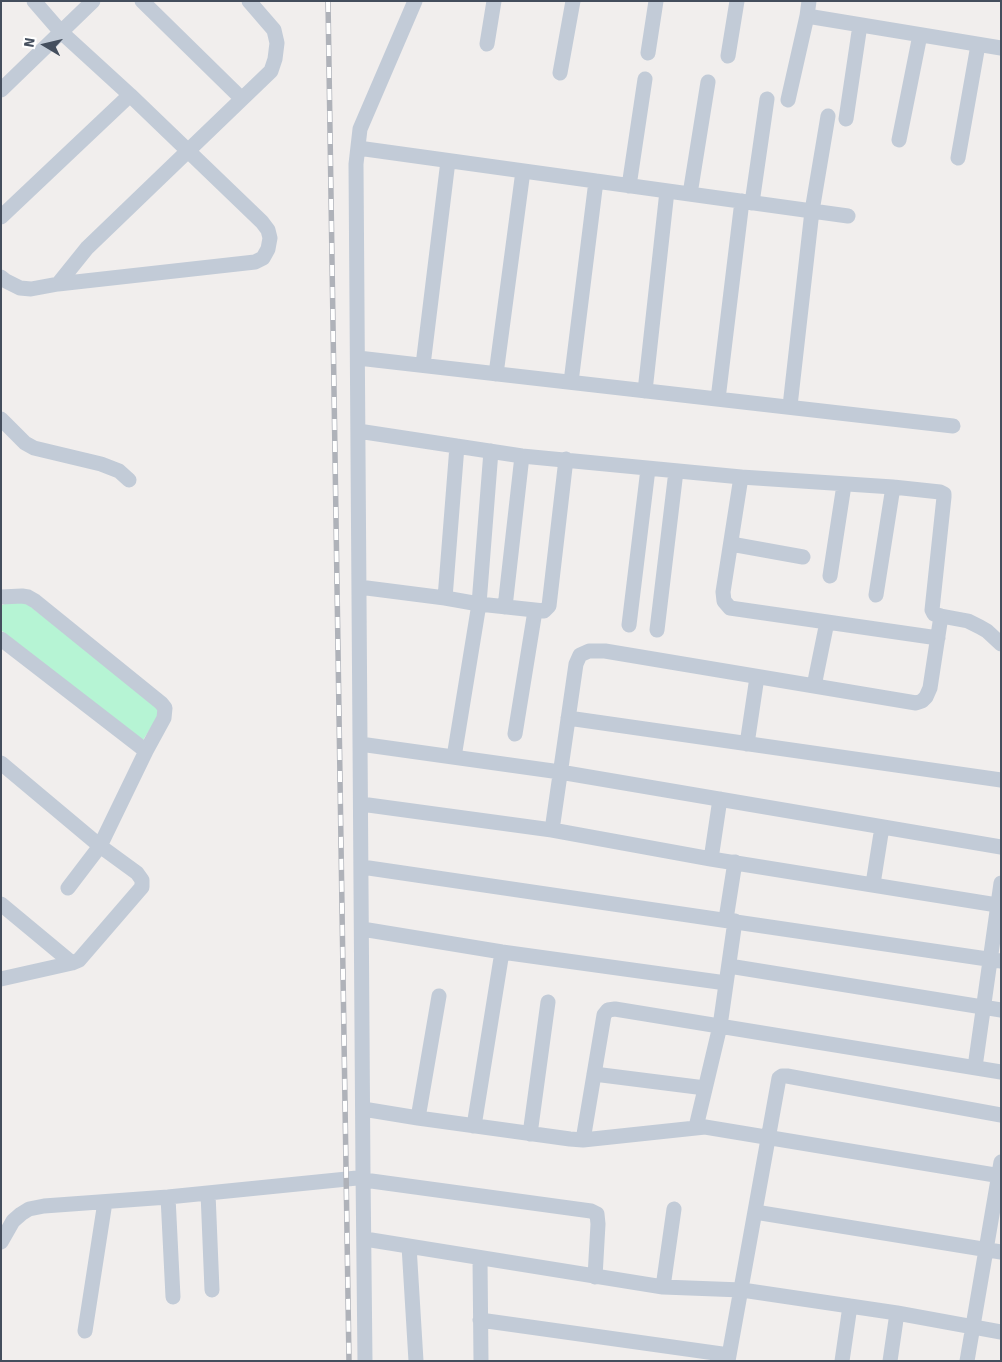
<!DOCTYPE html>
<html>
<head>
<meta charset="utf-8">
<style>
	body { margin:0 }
	#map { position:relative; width:1002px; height:1362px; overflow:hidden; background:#f1eeed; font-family:Signika,sans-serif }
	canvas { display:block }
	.frame { position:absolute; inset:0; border:2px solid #444e5d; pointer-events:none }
	.north { position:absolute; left:20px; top:20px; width:50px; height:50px; -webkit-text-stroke:4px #fff; paint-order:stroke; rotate:279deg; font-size:14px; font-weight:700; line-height:20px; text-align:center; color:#444e5d }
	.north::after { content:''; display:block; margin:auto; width:18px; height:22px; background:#444e5d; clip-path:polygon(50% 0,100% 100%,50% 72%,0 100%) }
</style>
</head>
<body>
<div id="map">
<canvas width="1002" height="1362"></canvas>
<div class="frame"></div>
<div class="north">N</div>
</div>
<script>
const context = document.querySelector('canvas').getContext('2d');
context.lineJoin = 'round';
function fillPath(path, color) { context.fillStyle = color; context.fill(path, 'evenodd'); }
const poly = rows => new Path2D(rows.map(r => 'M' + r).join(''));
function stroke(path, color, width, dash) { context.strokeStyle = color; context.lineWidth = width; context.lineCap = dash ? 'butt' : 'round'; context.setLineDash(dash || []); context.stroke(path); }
const green = poly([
	[20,598,162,711,141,743,1,630,2,605]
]);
const minor = poly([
	[34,1,60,31,130,95,262,222,268,230,270,238,268,249,263,258,255,262,58,284],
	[142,1,242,99],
	[809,1,807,16,1001,48],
	[487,44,494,1],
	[648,53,656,1],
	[728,56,737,1],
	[560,73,573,1],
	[1,90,93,1],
	[788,100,807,16],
	[846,119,860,25],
	[899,140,920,35],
	[358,148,848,216],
	[958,158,978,45],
	[629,186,645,79],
	[690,194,708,82],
	[752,203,767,99],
	[1,217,130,95],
	[1,277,6,281,20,288,31,289,58,284,87,248,271,71,275,59,277,43,274,30,249,1],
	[358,358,953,426],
	[423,365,448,161],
	[496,374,523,171],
	[571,382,596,181],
	[645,391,667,191],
	[718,399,742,201],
	[790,406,812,211,828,116],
	[1,419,25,443,34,448,101,464,119,471,129,480],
	[358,431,522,456,741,477,893,487,940,492,944,494,944,497,932,610,934,614,941,616,968,621,980,627,987,631,1001,644],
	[741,477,723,592,724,601,730,608,938,638],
	[731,544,803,557],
	[830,576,844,485],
	[359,587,445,598,479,604,544,611,549,606,566,459],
	[876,595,893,487],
	[1,597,22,596,28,597,35,601,161,703,165,708,164,718,146,751,100,846,68,888],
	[445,598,457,446],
	[505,607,522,456],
	[629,625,648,469],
	[657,630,676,471],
	[1,639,146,751],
	[814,686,827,622],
	[568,718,1001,780],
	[515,734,535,611],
	[360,744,560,772,1001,847],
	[747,744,757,677],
	[454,757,479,604,491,451],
	[1,763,100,846,137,873,142,880,142,887,79,960,72,963,1,979],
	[361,804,552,830,711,859,997,905],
	[552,830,576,664,580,655,589,651,605,651,916,703,922,701,926,697,930,688,941,616],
	[711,859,720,799],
	[362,867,1001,961],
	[873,884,882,827],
	[1,904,72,963],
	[726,919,735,862],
	[362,929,502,952,726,983],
	[729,966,1001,1010],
	[975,1067,1001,883],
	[594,1074,705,1088],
	[363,1109,418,1118,570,1139,583,1140,705,1127,1001,1176],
	[418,1118,439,996],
	[474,1126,502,952],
	[696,1127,720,1026,735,921],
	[530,1134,548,1002],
	[583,1140,604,1015,608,1010,615,1009,1001,1072],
	[363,1172,365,1361],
	[364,1180,591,1211,597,1214,598,1224,595,1277],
	[208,1193,212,1290],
	[168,1197,173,1297],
	[674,1209,663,1287,742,1290,897,1313,1001,1332],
	[755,1212,1001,1252],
	[365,1239,663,1287],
	[1,1242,13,1221,21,1214,29,1209,44,1206,168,1197,357,1178,361,1177,363,1172,356,164,360,129,415,1],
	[409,1246,416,1361],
	[480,1259,481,1361],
	[480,1320,729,1355],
	[85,1331,105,1202],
	[728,1361,779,1078,782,1076,787,1076,1001,1115],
	[842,1361,850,1306],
	[890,1361,897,1313],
	[967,1361,1001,1162]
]);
const rail = poly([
	[328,1,349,1361]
]);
fillPath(green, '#b6f4d4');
stroke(minor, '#c2cbd7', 15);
stroke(rail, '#afb2b9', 5.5);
stroke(rail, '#fff', 4, [11]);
</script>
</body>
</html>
